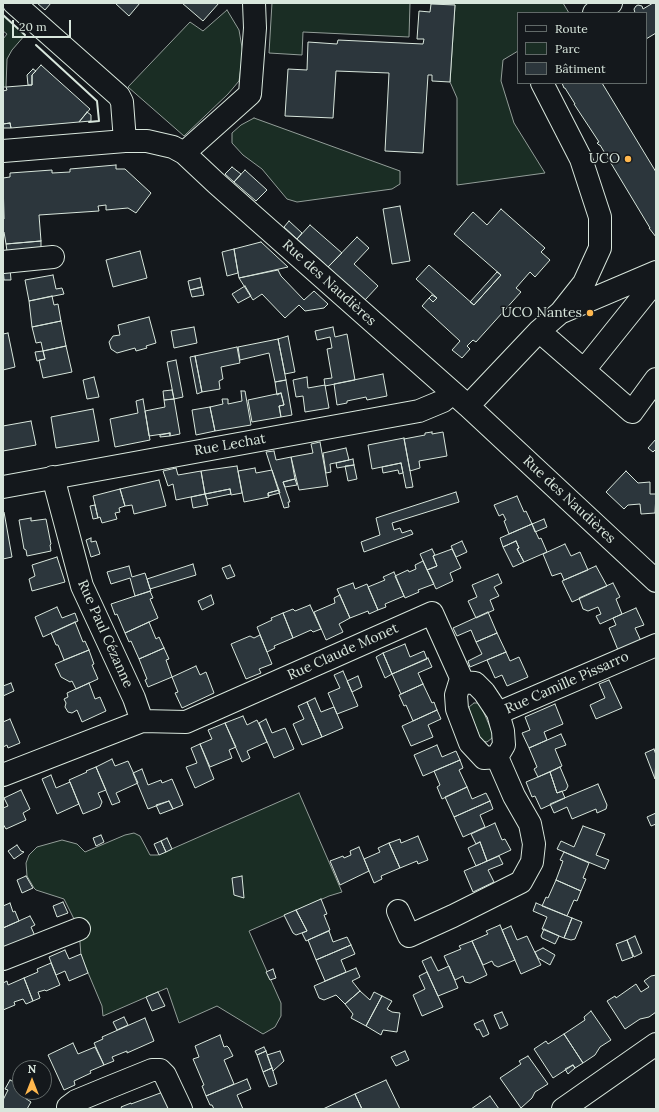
<!DOCTYPE html>
<html>
<head>
<meta charset="utf-8">
<style>
	body { margin:0 }
	#map { position:relative; width:659px; height:1112px; overflow:hidden; background:#14181c; font-family:Lora,serif }
	canvas { display:block }
	.frame { position:absolute; inset:0; border:4px solid #d8e6dc; pointer-events:none }
	.legend { position:absolute; left:517px; top:12px; width:130px; height:72px; box-sizing:border-box; background:#14181c; border:1px solid #626a69; margin:0; padding:5px 7px; list-style:none; font-size:12px; color:#d8e6dc }
	.legend li { display:flex; align-items:center; gap:8px; height:20px }
	.legend b { width:20px; border:1px solid #626a69 }
	.north { position:absolute; left:12px; top:1060px; width:40px; height:40px; box-sizing:border-box; background:#14181c; border:1px solid #626a69; border-radius:50%; rotate:0deg; font-size:11px; font-weight:700; line-height:16px; text-align:center; color:#d8e6dc }
	.north::after { content:''; display:block; margin:auto; width:14px; height:18px; background:#ffb74d; clip-path:polygon(50% 0,100% 100%,50% 72%,0 100%) }
	.scale { position:absolute; left:12px; top:20px; width:59px; height:18px; box-sizing:border-box; border:2px solid #d8e6dc; border-top:0; padding-left:5px; font-size:12px; line-height:14px; white-space:nowrap; color:#d8e6dc; -webkit-text-stroke:3px #14181c; paint-order:stroke }
</style>
</head>
<body>
<div id="map">
<canvas width="659" height="1112"></canvas>
<div class="frame"></div>
<ul class="legend">
<li><b style="height:5px;background:#14181c"></b>Route</li>
<li><b style="height:11px;background:#1a2d24"></b>Parc</li>
<li><b style="height:11px;background:#2c363c"></b>Bâtiment</li>
</ul>
<div class="north">N</div>
<div class="scale">20 m</div>
</div>
<script>
const context = document.querySelector('canvas').getContext('2d');
context.lineJoin = 'round';
function fillPath(path, color) { context.fillStyle = color; context.fill(path, 'evenodd'); }
const poly = rows => new Path2D(rows.map(r => 'M' + r).join(''));
function stroke(path, color, width, dash) { context.strokeStyle = color; context.lineWidth = width; context.lineCap = dash ? 'butt' : 'round'; context.setLineDash(dash || []); context.stroke(path); }
function drawText(font, color, halo, rows, align = 'center') {
  context.font = font + ' Lora,serif'; context.lineWidth = 3; context.setLineDash([]); context.textBaseline = 'middle'; context.strokeStyle = halo; context.fillStyle = color; for (const [text, x, y, turn = 0] of rows) {
    context.save(); context.translate(x, y); context.rotate((+turn || 0) * Math.PI / 180); context.textAlign = isNaN(turn) ? turn : align; if (halo) context.strokeText(text, 0, 0); context.fillText(text, 0, 0); context.restore();
  }
}
const green = poly([
	[272,3,410,3,409,37,303,32,302,55,269,53,272,3],
	[428,3,563,3,569,13,518,13,518,51,503,60,501,81,514,123,545,173,457,185,457,98,450,82,455,5,428,3],
	[227,10,239,30,243,53,239,81,228,94,184,136,128,87,190,22,203,31,227,10],
	[3,15,25,35,12,50,7,59,6,87,3,87,3,39,7,34,3,31,3,15],
	[254,118,400,171,400,184,392,189,297,202,287,199,262,169,243,155,232,143,232,133,241,125,254,118],
	[474,703,478,703,481,706,493,734,492,738,487,742,482,741,480,738,470,712,469,707,474,703],
	[299,793,342,892,329,896,249,931,281,1003,281,1016,275,1027,263,1034,217,1006,179,1023,167,988,103,1016,102,1006,81,956,79,929,64,899,36,890,34,888,27,876,26,863,29,855,37,847,62,840,77,844,85,852,125,835,134,833,140,836,150,855,158,855,299,793]
]);
const building = poly([
	[37,3,51,3,45,10,37,3],
	[115,3,140,3,129,16,115,3],
	[182,3,219,3,203,21,182,3],
	[653,3,656,3,656,33,646,39,646,13,635,13,634,9,636,6,638,5,642,6,643,9,653,3],
	[431,4,455,5,450,82,432,81,432,75,428,75,423,153,385,151,389,73,336,71,333,118,285,116,288,69,307,70,308,42,337,44,338,40,423,44,424,39,417,39,419,11,430,12,431,4],
	[41,65,90,109,79,122,11,128,10,123,3,124,3,91,7,90,6,87,32,85,32,75,41,65],
	[33,69,36,71,32,75,32,85,28,85,27,75,33,69],
	[562,83,602,83,656,172,656,237,649,228,650,228,600,145,599,145,597,143,599,142,574,104,575,104,565,88,564,88,562,83],
	[87,112,91,115,91,121,79,122,87,112],
	[10,123,11,128,3,128,3,124,10,123],
	[116,165,116,169,125,169,151,193,136,213,128,208,106,210,106,205,98,206,99,211,39,215,41,241,6,244,4,232,3,232,3,219,4,219,3,178,10,177,10,173,52,170,52,173,70,172,70,169,116,165],
	[232,167,241,174,234,182,225,174,232,167],
	[245,170,267,190,256,201,234,182,245,170],
	[400,206,410,261,392,264,383,209,400,206],
	[501,209,545,248,541,252,550,260,535,277,530,272,516,288,521,292,476,342,473,340,467,346,470,349,462,358,452,350,460,341,422,306,429,298,433,302,437,298,416,279,429,265,474,305,501,275,454,234,473,212,487,225,501,209],
	[289,221,302,233,297,239,284,227,289,221],
	[310,225,342,253,328,267,297,239,310,225],
	[357,237,369,248,354,264,378,286,365,300,328,267,357,237],
	[41,241,41,256,8,258,6,244,41,241],
	[261,242,288,267,239,278,234,249,261,242],
	[234,249,238,273,227,276,222,252,234,249],
	[140,251,147,278,113,287,106,260,140,251],
	[10,268,11,280,4,280,3,269,10,268],
	[278,270,281,276,304,300,314,291,328,304,324,308,305,311,299,305,285,318,262,294,253,300,239,278,278,270],
	[497,272,501,275,474,305,470,302,497,272],
	[53,275,56,289,62,288,64,294,29,301,25,280,53,275],
	[200,278,202,287,190,290,188,281,200,278],
	[245,286,251,296,238,303,232,294,245,286],
	[202,287,204,295,192,297,190,290,202,287],
	[432,295,437,298,433,302,429,298,432,295],
	[52,296,54,305,58,304,61,321,32,327,29,301,52,296],
	[149,317,156,343,146,346,147,348,136,351,135,348,117,353,111,349,109,342,113,336,120,335,118,325,149,317],
	[61,321,66,346,43,351,41,342,36,343,32,327,61,321],
	[194,327,197,343,174,348,171,331,194,327],
	[333,327,335,337,347,334,355,380,325,386,324,379,332,378,327,349,332,348,330,337,317,340,315,331,333,327],
	[8,333,15,367,3,370,3,334,8,333],
	[288,336,295,372,285,374,278,339,288,336],
	[278,339,286,380,275,382,269,353,240,360,238,347,278,339],
	[66,346,72,372,43,378,39,360,45,359,43,351,66,346],
	[237,347,240,363,221,367,223,379,219,381,220,389,202,392,195,356,237,347],
	[43,351,45,359,37,361,35,352,43,351],
	[195,356,202,392,197,394,190,357,195,356],
	[176,360,183,397,174,399,167,362,176,360],
	[383,374,387,396,367,400,366,397,347,401,347,403,337,405,334,384,383,374],
	[94,377,99,397,87,399,83,380,94,377],
	[307,377,308,388,325,385,329,408,305,412,303,396,296,397,293,380,307,377],
	[286,380,292,415,281,417,279,406,284,405,281,393,277,395,275,382,286,380],
	[172,390,174,399,164,400,163,391,172,390],
	[241,391,245,391,251,425,215,431,210,407,223,404,222,399,228,399,228,404,242,401,241,391],
	[281,393,284,405,279,406,281,417,252,422,248,400,281,393],
	[143,399,150,440,115,447,110,419,138,413,136,401,143,399],
	[174,399,180,434,170,436,170,433,149,436,145,411,165,407,164,400,174,399],
	[210,407,215,431,196,435,192,410,210,407],
	[93,409,99,441,56,448,51,417,93,409],
	[31,421,36,445,3,451,3,426,31,421],
	[432,432,432,434,443,432,447,456,419,461,420,468,410,471,404,439,425,435,425,433,432,432],
	[170,433,170,436,160,437,160,435,170,433],
	[404,438,413,487,406,488,401,463,372,469,368,445,404,438],
	[656,439,656,449,653,452,648,448,656,439],
	[320,442,328,486,299,490,291,457,313,453,311,444,320,442],
	[346,448,349,460,330,464,331,472,326,473,323,453,346,448],
	[274,451,276,460,291,457,295,479,283,482,290,502,288,502,289,507,284,508,266,452,274,451],
	[353,459,354,465,337,468,336,463,353,459],
	[401,463,403,473,399,474,398,470,383,473,382,467,401,463],
	[354,465,357,479,348,481,345,466,354,465],
	[237,466,242,493,231,495,230,489,205,494,201,471,237,466],
	[176,468,178,475,201,471,205,494,176,500,173,484,168,486,163,471,176,468],
	[255,468,256,473,272,470,279,490,268,493,269,497,244,502,238,471,255,468],
	[626,471,638,483,650,482,650,494,656,494,655,513,641,514,640,504,628,505,624,509,606,492,626,471],
	[295,479,297,485,285,487,283,482,295,479],
	[159,480,166,506,134,514,132,505,125,506,120,489,159,480],
	[120,489,125,506,119,508,120,512,115,513,117,519,102,523,100,517,98,518,93,496,120,489],
	[230,489,231,494,207,499,205,494,230,489],
	[279,490,280,493,268,496,268,493,279,490],
	[456,492,459,502,392,523,394,530,400,528,402,533,411,530,413,534,364,552,361,542,380,535,376,518,456,492],
	[205,494,208,505,193,508,191,497,205,494],
	[517,496,524,512,526,511,532,524,509,534,504,521,506,520,503,514,499,516,494,505,517,496],
	[95,505,98,518,93,519,90,506,95,505],
	[3,512,4,512,12,557,3,559,3,512],
	[31,518,31,521,46,519,51,544,50,545,51,551,27,556,26,550,24,549,19,520,31,518],
	[544,519,547,527,535,532,532,524,544,519],
	[532,524,539,539,541,538,547,552,524,562,517,549,519,548,516,541,503,547,500,538,532,524],
	[91,538,91,542,96,541,100,554,91,557,86,540,91,538],
	[462,541,467,552,456,557,451,546,462,541],
	[516,541,519,548,517,549,524,562,513,567,503,547,516,541],
	[565,544,571,556,580,552,588,570,564,580,561,573,552,576,543,554,565,544],
	[432,549,435,555,433,556,437,566,427,570,420,554,432,549],
	[452,549,461,568,450,573,453,581,436,589,427,570,437,566,433,556,452,549],
	[57,557,65,582,32,591,29,579,35,576,32,565,57,557],
	[423,561,434,584,418,590,419,592,405,598,395,576,408,570,409,572,416,569,415,565,423,561],
	[193,564,196,575,150,589,147,579,193,564],
	[230,565,235,576,227,579,222,568,230,565],
	[129,566,132,577,145,573,151,591,135,596,130,578,111,584,107,572,129,566],
	[596,566,607,586,572,602,562,581,596,566],
	[394,572,404,596,385,604,386,607,378,610,368,587,385,580,383,577,394,572],
	[498,574,502,583,494,587,499,596,490,600,494,610,476,618,468,601,477,597,472,585,498,574],
	[353,583,355,589,367,584,378,610,369,614,368,611,350,618,337,589,353,583],
	[613,583,620,597,616,599,622,614,600,624,596,616,601,614,598,607,588,611,583,609,579,598,613,583],
	[150,591,153,598,150,599,158,618,125,633,117,614,115,615,111,604,150,591],
	[211,595,214,604,202,610,198,601,211,595],
	[340,595,350,618,339,624,343,632,326,640,314,612,335,603,334,598,340,595],
	[310,605,321,629,313,632,311,630,293,638,283,613,293,609,295,611,310,605],
	[57,607,62,618,75,613,78,621,43,637,35,617,57,607],
	[636,608,644,625,635,628,641,641,618,650,609,628,616,625,613,618,636,608],
	[488,612,497,633,476,642,471,630,457,636,453,628,488,612],
	[283,613,293,638,274,646,275,648,267,652,257,627,272,620,271,618,283,613],
	[75,622,83,642,85,641,89,650,64,660,58,645,56,645,51,633,75,622],
	[149,622,156,639,159,637,164,648,139,659,131,641,129,642,125,633,149,622],
	[497,633,506,652,470,667,468,661,482,654,476,642,497,633],
	[260,635,272,664,259,669,261,673,246,679,231,644,250,636,254,638,260,635],
	[405,644,410,657,424,651,427,659,392,674,383,653,405,644],
	[164,648,169,659,166,660,172,677,148,687,145,680,147,679,139,659,164,648],
	[89,650,94,664,92,665,98,679,76,689,72,681,70,682,61,677,55,664,89,650],
	[506,652,510,661,519,657,528,677,507,686,502,675,495,678,487,660,506,652],
	[383,653,392,674,385,678,376,657,383,653],
	[428,658,432,667,418,673,423,684,401,694,392,674,428,658],
	[196,666,200,675,206,672,214,693,182,708,175,693,178,692,172,677,196,666],
	[343,671,358,706,337,714,328,693,340,688,334,675,343,671],
	[358,676,362,687,352,692,347,681,358,676],
	[609,680,622,708,596,719,590,705,605,698,599,684,609,680],
	[11,683,14,691,3,696,3,686,11,683],
	[89,683,95,699,100,697,106,711,82,722,77,710,72,713,68,712,65,707,66,703,64,699,68,697,67,693,89,683],
	[423,684,432,703,434,702,437,710,413,721,406,705,404,706,399,695,423,684],
	[315,698,321,712,334,707,343,728,322,737,307,702,315,698],
	[307,702,322,737,302,745,293,724,304,719,298,706,307,702],
	[555,704,563,724,544,732,547,740,529,748,522,733,530,730,525,717,555,704],
	[437,710,441,719,428,725,433,737,411,746,402,726,437,710],
	[243,716,247,725,257,720,267,742,247,751,250,758,242,762,225,723,243,716],
	[10,719,20,743,8,748,7,745,3,747,3,722,10,719],
	[266,719,272,733,285,728,294,749,274,758,259,723,266,719],
	[225,723,236,747,229,750,232,758,210,767,200,744,212,739,208,730,225,723],
	[561,734,566,745,555,749,562,766,538,777,534,769,537,767,529,748,561,734],
	[200,744,214,779,195,788,186,767,197,763,191,748,200,744],
	[437,745,442,757,456,751,460,760,423,776,414,755,437,745],
	[654,749,656,755,655,779,645,753,654,749],
	[112,759,115,766,128,761,138,783,116,793,120,802,112,805,96,767,112,759],
	[460,760,463,768,459,770,467,787,442,799,437,787,440,785,434,771,460,760],
	[96,767,106,790,98,793,102,802,100,807,83,814,69,780,87,772,86,771,96,767],
	[560,767,568,786,566,790,557,793,550,772,560,767],
	[142,769,148,785,161,780,162,783,172,779,183,805,173,809,169,801,148,809,133,773,142,769],
	[550,772,557,793,562,791,565,798,541,809,535,796,532,797,526,782,550,772],
	[51,775,56,788,70,782,79,804,57,814,42,779,51,775],
	[598,784,607,805,606,809,597,813,596,809,572,819,567,807,554,813,550,804,598,784],
	[467,787,472,799,486,793,490,801,454,817,445,797,467,787],
	[21,790,30,809,23,813,26,820,6,829,3,824,3,808,8,806,4,798,21,790],
	[169,801,173,809,160,814,156,805,169,801],
	[490,801,493,809,480,815,485,827,463,837,454,817,490,801],
	[656,813,656,824,651,826,647,817,656,813],
	[495,823,502,840,505,839,511,850,487,861,480,842,476,844,471,834,495,823],
	[583,826,605,834,596,855,609,860,605,869,557,849,561,841,574,847,583,826],
	[101,835,104,842,96,846,93,838,101,835],
	[418,836,428,860,418,864,417,861,400,868,389,843,400,839,401,843,418,836],
	[167,838,172,849,166,852,161,841,167,838],
	[161,841,166,852,159,855,154,844,161,841],
	[480,842,487,861,476,866,468,848,480,842],
	[389,843,400,868,381,876,382,879,374,883,364,859,380,852,378,848,389,843],
	[17,845,21,851,24,852,14,859,8,851,17,845],
	[359,847,369,871,340,885,330,861,343,856,344,858,351,855,350,851,359,847],
	[564,852,589,863,583,878,586,879,581,891,556,880,563,861,560,860,564,852],
	[499,856,503,864,488,870,494,882,473,892,464,871,499,856],
	[26,876,33,888,22,893,17,880,26,876],
	[242,876,244,898,234,895,232,878,242,876],
	[556,880,581,891,577,901,574,900,567,916,542,906,546,897,548,898,556,880],
	[321,899,327,914,324,915,330,930,306,941,302,933,307,931,296,910,321,899],
	[63,902,68,913,57,917,53,906,63,902],
	[10,903,13,912,15,911,19,921,3,928,3,906,10,903],
	[536,903,572,918,564,938,542,929,547,917,533,911,536,903],
	[296,910,307,931,296,935,293,933,284,915,296,910],
	[30,916,35,925,31,927,35,936,3,950,3,928,30,916],
	[572,918,582,922,575,939,571,940,564,938,572,918],
	[500,925,515,960,498,967,494,965,492,961,483,965,472,941,488,934,486,931,500,925],
	[511,926,517,940,527,936,541,965,521,974,502,930,511,926],
	[544,929,559,936,555,944,542,938,541,936,544,929],
	[329,931,333,942,347,937,351,945,316,960,308,940,329,931],
	[635,936,642,953,634,957,627,940,635,936],
	[627,940,633,957,622,961,616,944,627,940],
	[472,941,487,975,470,983,465,982,463,976,455,980,444,956,461,949,459,946,472,941],
	[351,945,355,954,341,960,346,972,325,981,316,960,351,945],
	[543,948,555,955,550,965,538,958,535,952,543,948],
	[65,950,69,959,81,954,88,973,69,981,65,971,56,975,49,957,65,950],
	[431,957,438,971,449,966,458,988,438,996,422,961,431,957],
	[51,963,60,985,46,991,45,990,38,992,40,998,33,1001,24,978,38,972,37,969,51,963],
	[356,968,360,977,352,981,360,991,345,1004,336,995,324,1000,319,998,314,986,356,968],
	[273,969,276,978,270,980,266,972,273,969],
	[427,972,443,1007,422,1016,413,995,425,989,419,976,427,972],
	[656,975,656,1012,649,1017,640,1019,625,1029,607,1001,615,996,616,998,636,984,641,992,649,987,644,981,651,976,656,975],
	[24,978,33,1001,26,1004,23,999,14,1002,15,1005,3,1010,3,983,7,981,8,985,24,978],
	[360,991,370,1000,374,992,382,996,366,1026,351,1018,353,1014,345,1004,360,991],
	[158,992,165,1006,152,1011,146,997,158,992],
	[382,996,392,1001,387,1009,392,1012,400,1013,397,1032,383,1030,381,1035,366,1026,382,996],
	[591,1011,611,1040,600,1047,595,1055,583,1063,564,1034,585,1020,584,1017,591,1011],
	[502,1012,508,1025,500,1029,494,1015,502,1012],
	[124,1017,128,1025,117,1030,113,1022,124,1017],
	[145,1018,154,1041,127,1053,127,1051,112,1057,114,1061,104,1065,94,1043,103,1039,102,1037,145,1018],
	[483,1020,489,1034,483,1037,479,1029,477,1030,474,1024,483,1020],
	[564,1034,583,1063,575,1068,573,1065,553,1078,534,1049,546,1041,548,1044,564,1034],
	[220,1035,224,1047,227,1046,229,1048,233,1056,224,1060,234,1084,206,1096,202,1086,204,1085,193,1059,199,1057,195,1046,220,1035],
	[73,1043,78,1054,95,1047,104,1065,90,1071,91,1073,74,1081,75,1085,64,1090,48,1055,73,1043],
	[264,1047,266,1051,257,1055,255,1051,264,1047],
	[266,1051,272,1068,263,1072,257,1055,266,1051],
	[280,1051,284,1061,273,1071,267,1055,280,1051],
	[405,1051,409,1060,396,1066,391,1057,405,1051],
	[528,1056,548,1084,535,1092,532,1098,521,1108,500,1078,521,1064,519,1061,528,1056],
	[573,1065,575,1068,568,1074,565,1069,573,1065],
	[272,1068,277,1084,269,1087,263,1072,272,1068],
	[247,1079,251,1089,237,1095,243,1109,214,1109,212,1105,210,1105,206,1096,247,1079],
	[10,1080,20,1085,20,1092,29,1092,25,1098,31,1102,27,1109,3,1109,3,1100,8,1090,5,1089,10,1080],
	[386,1080,400,1109,362,1109,355,1094,386,1080],
	[163,1092,170,1109,122,1109,121,1107,131,1103,131,1104,163,1092],
	[355,1094,362,1109,323,1109,355,1094],
	[490,1096,499,1109,471,1109,490,1096]
]);
const minor = poly([
	[14,3,119,96,122,102,125,141],
	[594,13,611,3],
	[3,151,125,141,147,141,173,147,184,153,216,183,468,406,656,581],
	[184,153,250,94,255,28,254,3],
	[3,262,53,257],
	[562,312,656,272],
	[539,331,632,412,656,379],
	[584,370,649,289],
	[468,406,539,331,561,312,584,283,600,248,600,217,581,159,542,83],
	[53,477,82,586,134,698,142,721],
	[3,487,419,411,443,401,453,393],
	[460,682,475,683,484,692,498,713,503,731,504,745,497,757,484,758,470,743,457,709,456,695,460,682],
	[498,713,656,645],
	[3,775,142,721,186,722,432,613,463,682],
	[398,911,409,936,453,916,521,882,532,862,534,844,530,824,514,796,497,757],
	[3,959,79,929],
	[69,1109,68,1107,76,1101,110,1087,152,1070,160,1070,165,1075,181,1109],
	[563,1109,656,1044]
]);
const wall = poly([
	[3,15,25,35],
	[36,45,97,101,99,121,89,122]
]);
const markers = [
	[628,159,4,"#ffb74d"],
	[590,313,4,"#ffb74d"]
];
const poiNames = [
	["UCO",620,159],
	["UCO Nantes",582,313]
];
const streetNames = [
	["Rue des Naudières",329,283,42],
	["Rue Lechat",230,445,-10],
	["Rue des Naudières",569,500,43],
	["Rue Paul Cézanne",105,634,66],
	["Rue Claude Monet",343,652,-24],
	["Rue Camille Pissarro",567,683,-24]
];
fillPath(green, '#1a2d24');
stroke(green, '#939e99', 1);
fillPath(building, '#2c363c');
stroke(building, '#d8e6dc', 1);
stroke(minor, '#d8e6dc', 24);
stroke(minor, '#14181c', 22);
stroke(wall, '#d8e6dc', 2);
for (const [x, y, r, color] of markers) { const dot = new Path2D(); dot.arc(x, y, r, 0, 2 * Math.PI); context.fillStyle = color; context.fill(dot); stroke(dot, '#14181c', 1.5); }
drawText('14px', '#d8e6dc', '#14181c', poiNames, 'right');
drawText('14px', '#d8e6dc', '#14181c', streetNames);
</script>
</body>
</html>
